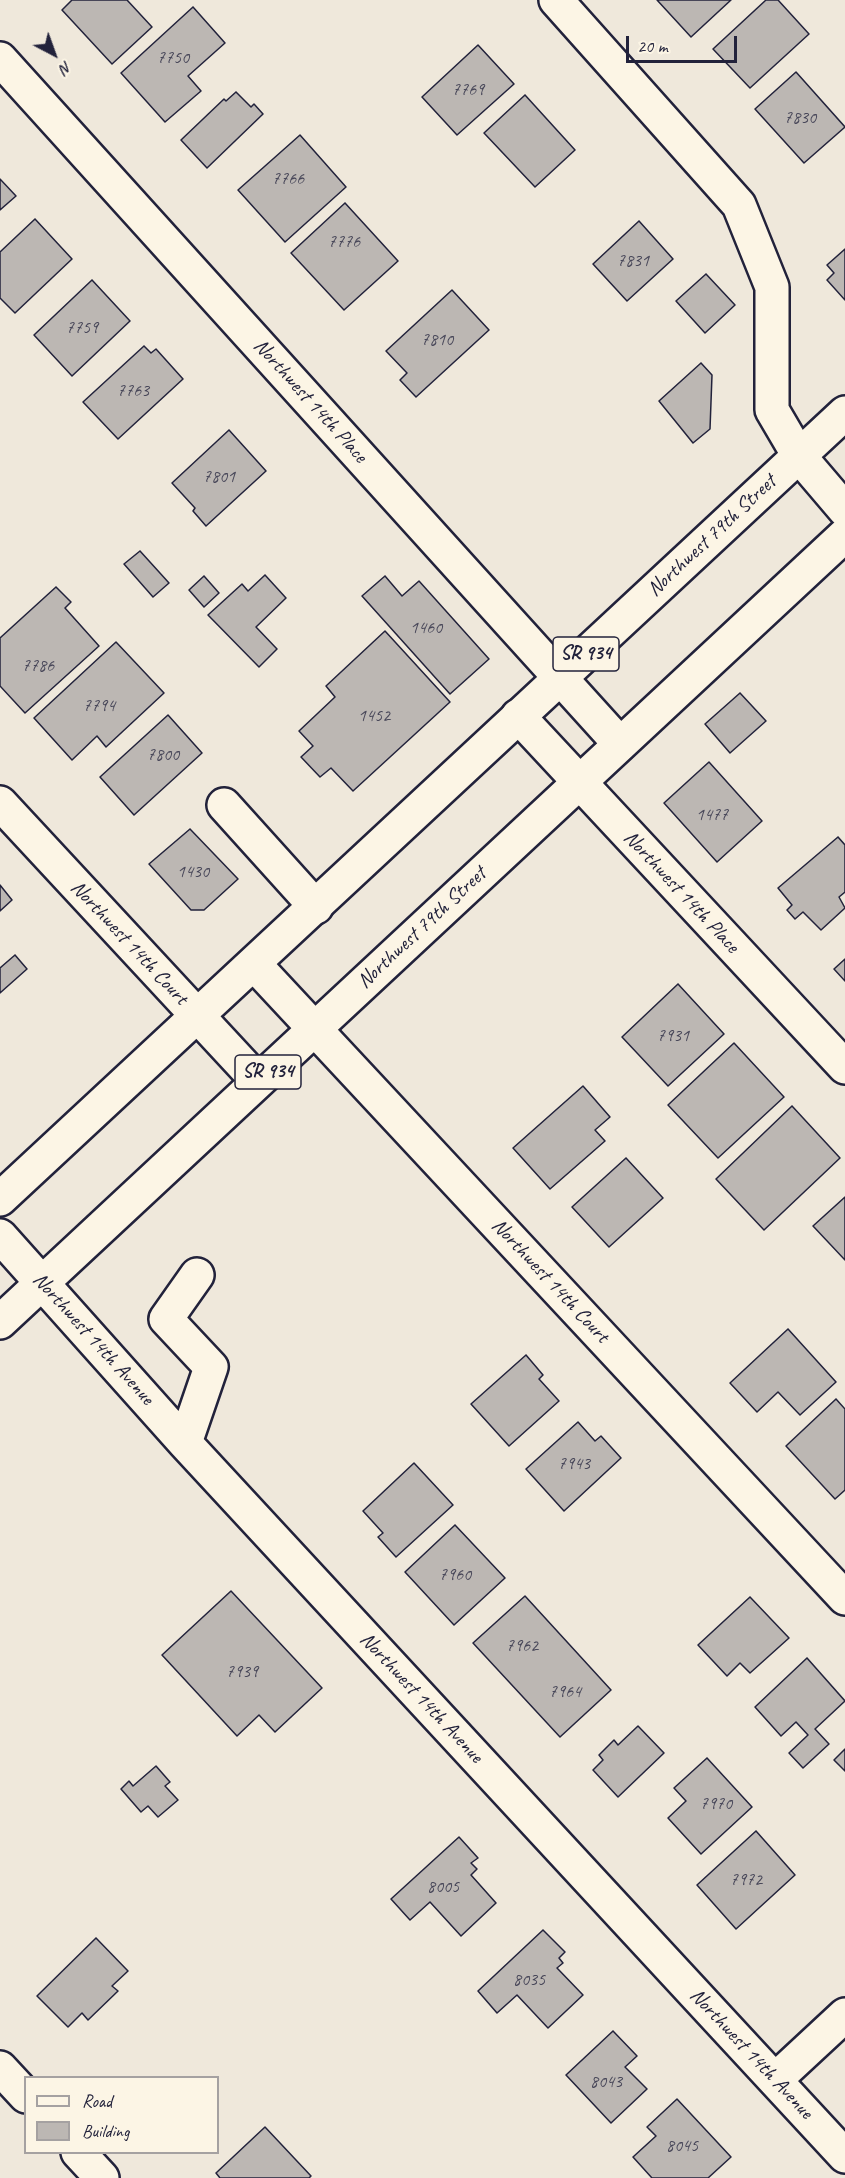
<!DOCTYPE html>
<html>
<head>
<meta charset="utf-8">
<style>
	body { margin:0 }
	#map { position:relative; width:845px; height:2178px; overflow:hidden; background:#efe8db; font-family:Caveat,sans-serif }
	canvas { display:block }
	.legend { position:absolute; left:24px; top:2076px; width:195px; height:78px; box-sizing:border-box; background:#fcf5e5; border:2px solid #a5a1a1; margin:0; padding:8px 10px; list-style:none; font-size:18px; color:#22223b }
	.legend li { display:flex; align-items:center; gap:12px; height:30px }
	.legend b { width:30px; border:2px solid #a5a1a1 }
	.north { position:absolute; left:24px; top:24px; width:60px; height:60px; -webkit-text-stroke:4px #fcf5e5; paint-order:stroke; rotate:139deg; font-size:16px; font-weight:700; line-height:24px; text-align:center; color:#22223b }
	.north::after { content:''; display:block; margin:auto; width:21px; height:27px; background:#22223b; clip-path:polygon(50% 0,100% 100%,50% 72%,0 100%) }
	.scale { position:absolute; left:626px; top:36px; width:111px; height:27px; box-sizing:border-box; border:3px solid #22223b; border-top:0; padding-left:8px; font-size:18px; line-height:21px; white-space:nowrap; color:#22223b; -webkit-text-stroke:4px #fcf5e5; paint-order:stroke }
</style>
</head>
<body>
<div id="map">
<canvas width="845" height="2178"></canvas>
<ul class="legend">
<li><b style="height:8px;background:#fcf5e5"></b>Road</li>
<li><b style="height:16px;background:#bcb7b3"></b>Building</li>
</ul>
<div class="north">N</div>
<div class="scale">20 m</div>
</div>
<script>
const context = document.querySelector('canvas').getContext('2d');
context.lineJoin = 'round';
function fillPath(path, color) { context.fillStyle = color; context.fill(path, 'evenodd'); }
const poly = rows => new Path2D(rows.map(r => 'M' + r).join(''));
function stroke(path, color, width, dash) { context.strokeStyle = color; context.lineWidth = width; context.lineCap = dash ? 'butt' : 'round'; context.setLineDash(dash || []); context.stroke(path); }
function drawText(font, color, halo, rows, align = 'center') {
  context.font = font + ' Caveat,sans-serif'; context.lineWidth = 5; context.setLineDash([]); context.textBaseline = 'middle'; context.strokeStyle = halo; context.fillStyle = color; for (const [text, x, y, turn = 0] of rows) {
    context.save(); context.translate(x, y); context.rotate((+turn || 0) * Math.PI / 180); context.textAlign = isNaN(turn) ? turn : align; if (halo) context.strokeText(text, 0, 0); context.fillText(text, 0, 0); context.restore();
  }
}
const building = poly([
	[72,0,127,0,152,27,112,64,62,10,72,0],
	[657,0,731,0,691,37,657,0],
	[766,0,778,0,809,34,750,88,713,49,766,0],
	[193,7,225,43,188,76,201,91,165,122,121,73,193,7],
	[478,45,514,84,457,135,422,97,478,45],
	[796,72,845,127,804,163,755,109,796,72],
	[236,92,251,107,254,104,263,114,207,168,181,140,224,99,226,101,236,92],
	[525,95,575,150,535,187,484,133,525,95],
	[300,135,346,187,285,242,238,190,300,135],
	[0,179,16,196,0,210,0,179],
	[345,203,398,261,344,310,291,253,345,203],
	[35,219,72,259,15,313,0,298,0,252,35,219],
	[639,221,673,259,627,301,593,264,639,221],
	[845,249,845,300,827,280,834,273,827,265,845,249],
	[706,274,735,305,705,333,676,301,706,274],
	[92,280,130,321,72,376,34,335,92,280],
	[452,290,489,330,416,397,400,380,407,373,386,351,452,290],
	[144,346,151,353,156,349,183,379,118,439,83,402,144,346],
	[701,363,712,375,710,429,693,443,659,401,701,363],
	[229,430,266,471,206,526,193,511,195,508,172,483,229,430],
	[140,551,169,583,153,597,124,564,140,551],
	[265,575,286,598,256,627,277,649,259,667,208,615,242,584,248,591,265,575],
	[204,576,219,593,204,607,189,590,204,576],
	[385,576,402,596,419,581,489,659,450,694,362,596,385,576],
	[56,587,71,602,65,608,99,646,25,713,0,686,0,638,56,587],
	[385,631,450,702,353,791,331,768,320,777,301,757,313,746,299,731,335,697,326,686,385,631],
	[116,642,164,693,106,747,97,736,72,760,34,718,116,642],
	[740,693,766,721,730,753,705,724,740,693],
	[168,715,202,753,134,815,100,777,168,715],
	[709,762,762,821,717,862,664,803,709,762],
	[190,829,238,879,204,910,191,910,149,864,190,829],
	[838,837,845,845,845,892,839,897,845,908,821,930,803,912,795,919,787,910,792,905,778,888,838,837],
	[0,885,12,900,0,911,0,885],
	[15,955,27,969,0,993,0,968,15,955],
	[845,959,845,981,834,969,845,959],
	[678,984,724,1034,668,1086,622,1037,678,984],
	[734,1043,784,1097,718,1158,668,1105,734,1043],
	[583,1086,610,1117,595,1130,605,1141,550,1189,513,1148,583,1086],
	[792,1106,840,1158,764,1230,716,1179,792,1106],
	[626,1158,663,1198,609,1247,572,1207,626,1158],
	[845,1197,845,1260,813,1226,845,1197],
	[788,1329,836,1382,800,1415,778,1392,757,1412,730,1383,788,1329],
	[526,1355,543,1375,539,1379,559,1401,509,1446,471,1404,526,1355],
	[836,1399,845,1409,845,1490,835,1499,786,1446,836,1399],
	[578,1422,595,1441,601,1436,621,1458,564,1511,526,1469,578,1422],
	[414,1463,453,1505,396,1557,378,1537,383,1533,363,1511,414,1463],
	[455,1525,505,1578,454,1625,405,1572,455,1525],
	[231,1591,322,1688,275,1732,259,1715,237,1736,162,1655,231,1591],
	[525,1596,611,1690,560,1737,473,1643,525,1596],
	[750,1597,789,1638,750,1673,740,1663,727,1676,698,1645,750,1597],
	[807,1658,845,1701,815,1729,829,1744,803,1768,789,1753,808,1735,796,1722,781,1736,755,1707,807,1658],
	[638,1726,664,1753,618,1797,593,1770,603,1760,599,1755,614,1740,618,1745,638,1726],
	[845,1749,845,1771,834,1760,845,1749],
	[707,1758,752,1807,701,1854,668,1818,686,1801,674,1788,707,1758],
	[156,1766,170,1782,165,1786,178,1800,158,1817,148,1806,141,1812,121,1789,129,1781,133,1786,156,1766],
	[756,1831,795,1875,736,1929,697,1885,756,1831],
	[459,1837,478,1858,471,1863,477,1869,471,1875,496,1903,461,1936,430,1902,410,1920,391,1899,459,1837],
	[543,1930,565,1952,559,1958,563,1963,557,1968,583,1995,548,2028,517,1995,497,2013,478,1991,543,1930],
	[96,1938,128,1971,112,1986,118,1991,88,2020,82,2013,68,2027,37,1996,96,1938],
	[613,2031,637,2056,625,2067,647,2089,611,2123,566,2075,613,2031],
	[677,2099,731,2157,708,2178,652,2178,633,2157,656,2136,647,2127,677,2099],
	[265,2127,311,2176,309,2178,220,2178,216,2173,265,2127]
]);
const minor = poly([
	[556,0,739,205,772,287,772,410,799,456,845,510],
	[0,59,620,744],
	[518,716,845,1067],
	[0,803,258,1081],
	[224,805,316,907],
	[255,965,845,1598],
	[0,1236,185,1443,845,2156],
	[185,1443,211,1367,166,1319,197,1275],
	[0,2068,26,2096],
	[775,2080,845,2015],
	[78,2152,102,2178]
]);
const major = poly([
	[0,1199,845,413],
	[0,1322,845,535]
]);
const numberNames = [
	["7750",173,58],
	["7769",468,90],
	["7830",800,118],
	["7766",288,179],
	["7776",344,242],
	["7831",633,261],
	["7759",82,328],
	["7810",437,340],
	["7763",133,391],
	["7801",219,477],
	["1460",426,628],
	["7786",38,666],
	["7794",99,706],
	["1452",374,716],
	["7800",163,755],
	["1477",712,815],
	["1430",193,872],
	["7931",673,1036],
	["7943",574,1464],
	["7960",455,1575],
	["7962",522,1646],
	["7939",242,1672],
	["7964",565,1692],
	["7970",716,1804],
	["7972",746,1880],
	["8005",443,1887],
	["8035",529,1980],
	["8043",606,2082],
	["8045",682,2146]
];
const shields = [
	[586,654,66],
	[268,1072,66]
];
const shieldNames = [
	["SR 934",586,654],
	["SR 934",268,1072]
];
const streetNames = [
	["Northwest 14th Place",310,401,48],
	["Northwest 79th Street",712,536,-43],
	["Northwest 14th Place",681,892,47],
	["Northwest 79th Street",422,928,-43],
	["Northwest 14th Court",129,943,47],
	["Northwest 14th Court",550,1281,47],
	["Northwest 14th Avenue",93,1339,48],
	["Northwest 14th Avenue",421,1698,47],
	["Northwest 14th Avenue",751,2054,47]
];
fillPath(building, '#bcb7b3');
stroke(building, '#22223b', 1.5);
stroke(minor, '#22223b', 38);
stroke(major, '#22223b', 38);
stroke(minor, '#fcf5e5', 33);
stroke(major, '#fcf5e5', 33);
drawText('18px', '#484759', null, numberNames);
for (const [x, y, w] of shields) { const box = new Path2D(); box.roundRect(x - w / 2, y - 17, w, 34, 4.5); context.fillStyle = '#fcf5e5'; context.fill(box); stroke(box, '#22223b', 1.5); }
drawText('bold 20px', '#22223b', null, shieldNames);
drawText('21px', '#22223b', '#fcf5e5', streetNames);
</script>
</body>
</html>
